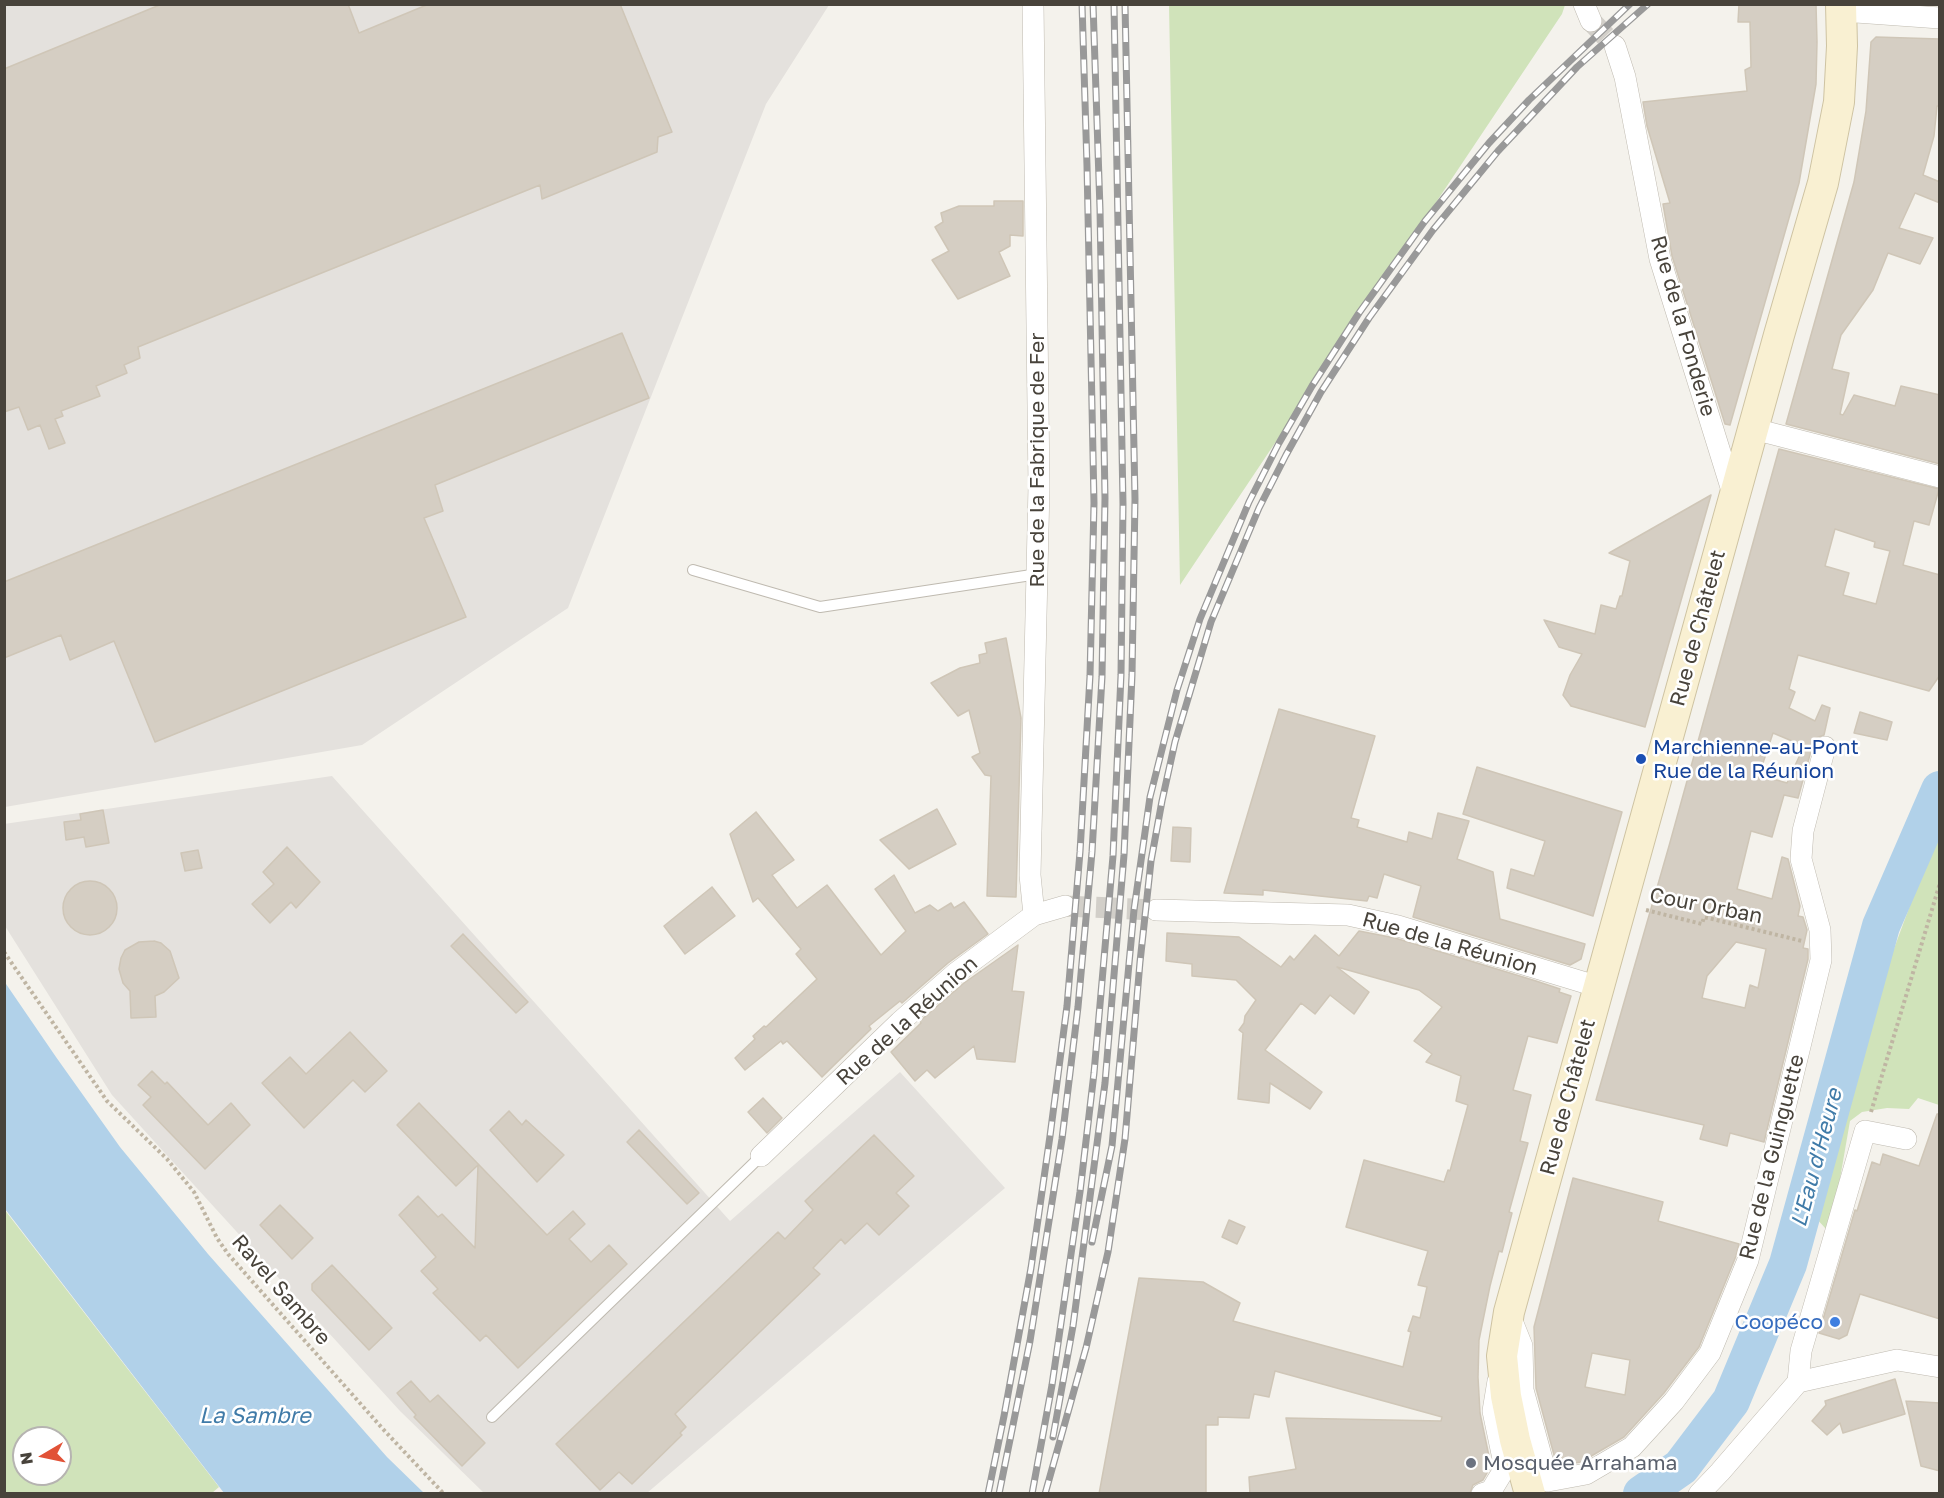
<!DOCTYPE html>
<html>
<head>
<meta charset="utf-8">
<style>
	body { margin:0 }
	#map { position:relative; width:1944px; height:1498px; overflow:hidden; background:#f4f2ec; font-family:"Golos Text",sans-serif }
	canvas { display:block }
	.frame { position:absolute; inset:0; border:6px solid #48433b; pointer-events:none }
	.north { position:absolute; left:12px; top:1426px; width:60px; height:60px; box-sizing:border-box; background:#fff; border:2px solid #b6b4b1; border-radius:50%; rotate:261deg; font-size:16px; font-weight:700; line-height:24px; text-align:center; color:#48433b }
	.north::after { content:''; display:block; margin:auto; width:21px; height:27px; background:#e15237; clip-path:polygon(50% 0,100% 100%,50% 72%,0 100%) }
</style>
</head>
<body>
<div id="map">
<canvas width="1944" height="1498"></canvas>
<div class="frame"></div>
<div class="north">N</div>
</div>
<script>
const context = document.querySelector('canvas').getContext('2d');
context.lineJoin = 'round';
function fillPath(path, color) { context.fillStyle = color; context.fill(path, 'evenodd'); }
const poly = rows => new Path2D(rows.map(r => 'M' + r).join(''));
function stroke(path, color, width, dash) { context.strokeStyle = color; context.lineWidth = width; context.lineCap = dash ? 'butt' : 'round'; context.setLineDash(dash || []); context.stroke(path); }
function drawText(font, color, halo, rows, align = 'center') {
  context.font = font + ' "Golos Text",sans-serif'; context.lineWidth = 5; context.setLineDash([]); context.textBaseline = 'middle'; context.strokeStyle = halo; context.fillStyle = color; for (const [text, x, y, turn = 0] of rows) {
    context.save(); context.translate(x, y); context.rotate((+turn || 0) * Math.PI / 180); context.textAlign = isNaN(turn) ? turn : align; if (halo) context.strokeText(text, 0, 0); context.fillText(text, 0, 0); context.restore();
  }
}
const industrial = poly([
	[5,5,829,5,766,104,568,608,362,745,5,807],
	[332,776,730,1221,900,1072,1005,1188,647,1493,484,1493,400,1411,112,1095,5,926,4,824]
]);
const green = poly([
	[1169,5,1565,5,1562,14,1180,585],
	[1939,827,1939,1105,1918,1098,1909,1109,1887,1108,1862,1112,1850,1121,1837,1196,1826,1229,1815,1217,1844,1111,1850,1079,1875,1000],
	[4,1209,219,1487,212,1493,5,1493],
	[24,1438,60,1438,60,1474,24,1474]
]);
const water = poly([
	[4,981,56,1057,120,1147,208,1254,387,1457,424,1493,224,1493,5,1209]
]);
const river = poly([
	[1642,1494,1681,1467,1731,1401,1788,1264,1881,926,1940,790]
]);
const building = poly([
	[162,4,348,4,359,33,429,4,620,4,672,132,658,137,657,152,542,199,540,185,138,347,140,358,124,365,127,373,96,386,100,396,61,411,63,416,55,419,65,443,49,449,40,425,28,430,19,407,4,412,4,69,162,4],
	[1739,4,1816,4,1817,42,1816,84,1799,183,1730,425,1725,424,1672,256,1663,204,1670,203,1647,126,1643,102,1747,91,1745,70,1751,67,1750,22,1738,22,1739,4],
	[1876,37,1940,39,1940,106,1937,106,1934,136,1923,175,1940,182,1940,203,1915,193,1899,228,1933,238,1920,264,1888,253,1873,290,1841,335,1832,369,1849,373,1840,414,1843,415,1854,395,1895,406,1901,386,1940,395,1940,464,1786,424,1854,182,1866,111,1871,42,1876,37],
	[994,201,1023,201,1023,236,1010,235,1010,246,999,252,1010,276,958,299,932,260,949,251,935,227,943,222,941,213,959,206,994,206,994,201],
	[622,333,649,398,435,485,443,511,424,518,466,617,155,742,114,641,70,660,61,635,4,658,4,582,622,333],
	[1779,449,1939,489,1929,525,1914,521,1903,565,1940,575,1940,675,1929,691,1798,655,1789,689,1795,692,1789,708,1815,721,1822,705,1830,708,1824,735,1816,738,1813,744,1798,798,1784,795,1772,837,1751,831,1737,889,1772,899,1782,857,1788,859,1800,906,1798,916,1803,917,1807,930,1803,948,1808,949,1808,959,1764,1142,1730,1133,1727,1146,1700,1139,1704,1125,1596,1100,1669,846,1779,449],
	[1835,529,1875,542,1874,547,1890,551,1876,604,1843,595,1849,573,1825,566,1835,529],
	[1773,733,1804,746,1787,783,1759,775,1773,733],
	[1736,942,1766,949,1758,988,1750,985,1745,1008,1702,998,1707,976,1736,942],
	[1711,495,1645,727,1571,706,1563,695,1570,675,1582,654,1559,647,1544,620,1595,634,1601,605,1616,609,1620,596,1622,596,1630,561,1609,553,1711,495],
	[1006,638,1021,718,1016,897,987,896,991,776,985,775,972,757,980,753,969,710,958,716,931,683,960,668,980,663,979,655,987,653,985,643,1006,638],
	[1279,709,1375,736,1351,818,1359,820,1357,827,1407,842,1409,832,1432,839,1438,813,1469,821,1457,859,1493,872,1500,919,1585,944,1581,959,1570,965,1413,917,1421,886,1384,874,1377,898,1369,896,1367,901,1263,890,1263,895,1224,893,1279,709],
	[1860,712,1892,722,1887,740,1854,733,1860,712],
	[1477,767,1622,812,1593,916,1507,888,1511,869,1534,876,1545,841,1463,814,1477,767],
	[937,809,956,844,909,869,880,840,937,809],
	[103,810,109,843,86,847,84,837,66,840,64,822,81,820,80,814,103,810],
	[756,812,794,860,772,875,797,908,827,885,881,955,906,931,875,889,894,875,915,913,930,905,938,911,951,903,954,908,964,902,988,934,948,963,902,1003,900,1001,869,1026,871,1029,822,1077,787,1041,783,1044,781,1041,745,1070,735,1058,755,1039,753,1036,764,1026,766,1027,817,979,796,954,801,949,758,898,753,902,730,834,756,812],
	[1173,827,1191,828,1190,862,1171,861,1173,827],
	[287,847,320,882,296,908,291,902,270,923,252,904,274,884,263,872,287,847],
	[198,850,202,868,185,871,181,853,198,850],
	'63 908a27 27 0 1 1 54 0a27 27 0 1 1-54 0Z',
	[712,887,735,916,685,954,664,926,712,887],
	[1359,931,1395,938,1536,981,1560,989,1559,992,1571,996,1557,1043,1528,1036,1513,1090,1531,1095,1520,1141,1528,1143,1509,1212,1512,1213,1502,1252,1499,1251,1490,1286,1479,1340,1478,1377,1480,1413,1491,1466,1483,1480,1473,1485,1470,1493,1467,1494,1250,1494,1249,1477,1296,1469,1286,1418,1441,1421,1442,1417,1275,1371,1269,1397,1254,1394,1249,1418,1218,1417,1218,1425,1206,1425,1206,1494,1099,1494,1139,1278,1203,1282,1240,1303,1233,1321,1403,1367,1411,1332,1408,1331,1413,1316,1420,1318,1427,1287,1418,1285,1428,1251,1346,1227,1364,1160,1444,1182,1448,1170,1450,1171,1468,1105,1456,1101,1461,1076,1426,1062,1432,1054,1414,1041,1442,1007,1419,990,1337,967,1369,992,1354,1014,1330,995,1315,1014,1301,1003,1265,1050,1322,1092,1310,1109,1270,1083,1269,1103,1238,1099,1243,1033,1239,1030,1244,1023,1245,1016,1256,1000,1236,980,1192,976,1192,964,1166,961,1167,933,1239,937,1281,967,1290,956,1294,960,1315,935,1339,956,1359,931],
	[463,934,528,1002,516,1013,451,946,463,934],
	[154,941,161,943,170,951,179,978,164,992,155,996,156,1017,131,1018,130,991,123,983,119,969,121,958,125,950,139,942,154,941],
	[1018,945,1012,991,1024,992,1015,1062,977,1059,974,1046,935,1078,927,1070,915,1081,891,1052,921,1023,920,1021,964,983,1018,945],
	[350,1032,387,1071,365,1092,353,1080,304,1128,262,1083,290,1057,306,1074,350,1032],
	[152,1071,165,1084,167,1082,208,1125,231,1103,250,1125,205,1169,143,1105,151,1097,138,1085,152,1071],
	[763,1098,782,1118,767,1133,748,1112,763,1098],
	[419,1103,547,1235,573,1211,585,1224,569,1239,591,1262,609,1245,627,1264,518,1368,486,1335,480,1341,433,1293,438,1289,421,1271,436,1257,399,1215,418,1196,438,1217,442,1214,475,1248,478,1165,456,1186,397,1125,419,1103],
	[509,1111,522,1125,526,1120,564,1155,537,1182,490,1130,509,1111],
	[1937,1114,1940,1114,1940,1319,1860,1294,1847,1335,1839,1339,1819,1333,1855,1210,1857,1211,1872,1162,1880,1165,1883,1154,1919,1166,1937,1114],
	[639,1130,699,1193,687,1204,627,1142,639,1130],
	[874,1135,914,1176,896,1193,909,1206,879,1235,867,1223,845,1244,841,1239,813,1268,820,1274,675,1414,686,1427,680,1433,682,1435,632,1484,619,1472,600,1490,556,1444,778,1232,785,1239,813,1210,805,1201,874,1135],
	[1573,1178,1663,1202,1658,1221,1739,1244,1736,1256,1699,1347,1664,1393,1624,1437,1581,1462,1557,1466,1536,1388,1534,1327,1573,1178],
	[1592,1353,1630,1360,1625,1395,1585,1387,1592,1353],
	[280,1205,313,1238,292,1259,260,1225,280,1205],
	[1229,1220,1245,1227,1237,1244,1222,1237,1229,1220],
	[332,1265,392,1328,369,1350,312,1290,312,1284,332,1265],
	[1895,1379,1905,1414,1843,1433,1840,1423,1827,1435,1812,1421,1826,1405,1825,1401,1895,1379],
	[411,1381,430,1402,438,1395,485,1443,462,1466,414,1417,416,1415,397,1393,411,1381],
	[1906,1401,1940,1403,1940,1471,1921,1466,1906,1401]
]);
const streetTunnel = poly([
	[1591,21,1615,46],
	[1065,906,1156,910]
]);
const path = poly([
	[1646,910,1702,924,1704,917,1802,941],
	[4,952,107,1101,167,1159,194,1192,217,1238,228,1254,382,1428,444,1494],
	[1871,1112,1940,883]
]);
const lane = poly([
	[693,570,820,607,1038,574],
	[492,1417,761,1156]
]);
const street = poly([
	[1033,4,1039,486,1030,875,1034,915],
	[1584,4,1591,21],
	[1842,11,1940,18],
	[1615,46,1625,77,1660,259,1734,497],
	[1754,429,1940,477],
	[1156,910,1348,915,1398,926,1599,987],
	[761,1156,900,1022,956,973,1034,915,1065,906],
	[1510,1316,1522,1346,1523,1390,1548,1481,1586,1474,1632,1447,1674,1401,1710,1353,1748,1260,1821,960,1820,930,1801,859,1803,831,1825,747],
	[1798,1382,1897,1360,1940,1367],
	[1482,1494,1491,1491,1505,1468,1493,1411,1498,1381],
	[1699,1494,1720,1472,1798,1382,1801,1351,1865,1131,1906,1139]
]);
const secondary = poly([
	[1530,1494,1515,1440,1506,1396,1502,1356,1509,1312,1779,335,1823,183,1839,102,1842,46,1841,4]
]);
const rail = poly([
	[1092,1242,1112,1146,1134,910,1150,797,1177,690,1200,619,1249,502,1279,443,1312,386,1359,313,1425,221,1489,143,1529,100,1630,4],
	[1053,1437,1073,1326,1105,1083,1124,855,1132,675,1135,499,1125,4],
	[988,1494,1004,1416,1031,1268,1050,1136,1067,1006,1080,852,1090,676,1094,503,1087,166,1082,4],
	[999,1494,1030,1341,1062,1139,1078,1007,1092,852,1102,677,1105,498,1100,209,1093,4],
	[1032,1494,1052,1385,1080,1192,1094,1073,1113,856,1121,675,1123,504,1114,4],
	[1045,1494,1086,1348,1108,1252,1125,1139,1140,962,1151,861,1162,801,1175,742,1211,622,1259,508,1286,455,1321,392,1369,318,1433,230,1498,151,1577,67,1648,4]
]);
const markers = [
	[1641,759,6,"#1a4fb4"],
	[1835,1322,6,"#3f7fe0"],
	[1471,1463,6,"#6b7280"]
];
const streetNames = [
	["Rue de la Fonderie",1683,326,74],
	["Rue de la Fabrique de Fer",1037,460,-90],
	["Rue de Châtelet",1698,628,-75],
	["Cour Orban",1706,906,11],
	["Rue de la Réunion",1450,944,16],
	["Rue de la Réunion",907,1021,-42],
	["Rue de Châtelet",1568,1097,-75],
	["Rue de la Guinguette",1772,1157,-76],
	["Ravel Sambre",281,1290,49]
];
const transitNames = [
	["Marchienne-au-Pont",1653,747],
	["Rue de la Réunion",1653,771]
];
const shopNames = [
	["Coopéco",1823,1322]
];
const worshipNames = [
	["Mosquée Arrahama",1483,1463]
];
const waterNames = [
	["L'Eau d'Heure",1817,1158,-75],
	["La Sambre",255,1416]
];
fillPath(industrial, '#e4e1dd');
fillPath(green, '#d0e3ba');
fillPath(water, '#b1d1e9');
stroke(river, '#b1d1e9', 38);
fillPath(building, '#d5cec3');
stroke(building, '#cfc6b7', 1.5);
stroke(streetTunnel, '#d2cfc9', 21, [21, 10]);
stroke(lane, '#bfbab0', 12);
stroke(street, '#bfbab0', 22);
stroke(secondary, '#cec3a2', 32);
stroke(path, '#bfb5a3', 4, [3, 3]);
stroke(lane, '#fff', 10);
stroke(street, '#fff', 21);
stroke(secondary, '#f9f0d2', 30);
stroke(rail, '#999', 7);
stroke(rail, '#fff', 4.5, [14]);
for (const [x, y, r, color] of markers) { const dot = new Path2D(); dot.arc(x, y, r, 0, 2 * Math.PI); context.fillStyle = color; context.fill(dot); stroke(dot, '#fff', 2); }
drawText('21px', '#48433b', '#fff', streetNames);
drawText('21px', '#164399', '#fff', transitNames, 'left');
drawText('21px', '#366cbe', '#fff', shopNames, 'right');
drawText('21px', '#5b616d', '#fff', worshipNames, 'left');
drawText('italic 22px', '#407ba8', '#fff', waterNames);
</script>
</body>
</html>
